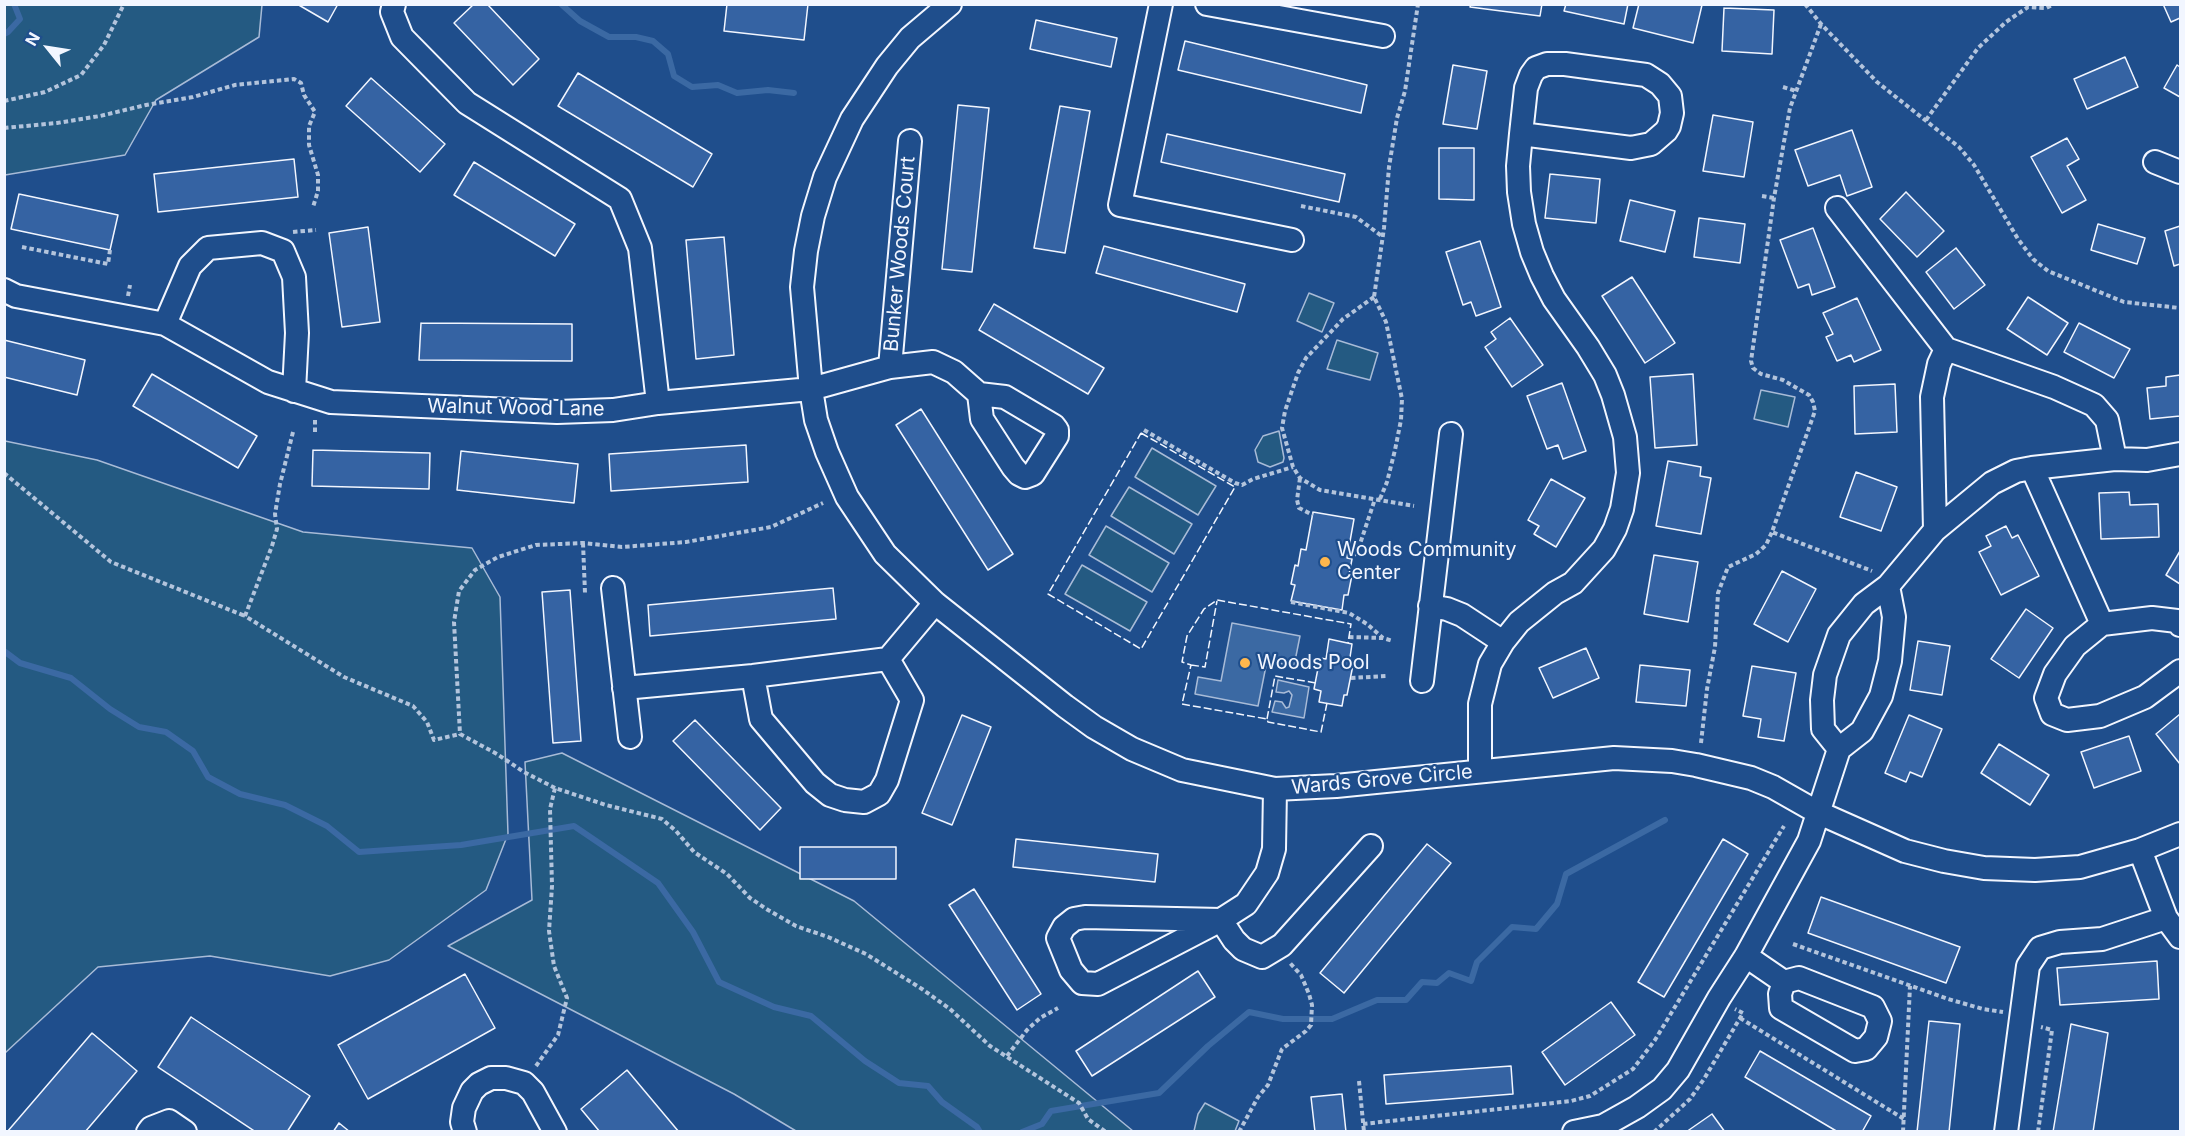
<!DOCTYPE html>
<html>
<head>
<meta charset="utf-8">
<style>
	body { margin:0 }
	#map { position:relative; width:2185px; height:1136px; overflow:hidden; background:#1f4e8c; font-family:Inter,sans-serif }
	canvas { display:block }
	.frame { position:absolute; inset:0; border:6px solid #f2f6ff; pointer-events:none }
	.north { position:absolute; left:18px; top:18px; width:60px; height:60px; -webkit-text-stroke:4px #1f4e8c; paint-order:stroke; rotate:300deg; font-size:16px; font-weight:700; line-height:24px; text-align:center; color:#f2f6ff }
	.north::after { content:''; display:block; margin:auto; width:21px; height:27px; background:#f2f6ff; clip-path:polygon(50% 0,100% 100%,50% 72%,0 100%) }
</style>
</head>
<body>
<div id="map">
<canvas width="2185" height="1136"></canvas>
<div class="frame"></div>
<div class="north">N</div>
</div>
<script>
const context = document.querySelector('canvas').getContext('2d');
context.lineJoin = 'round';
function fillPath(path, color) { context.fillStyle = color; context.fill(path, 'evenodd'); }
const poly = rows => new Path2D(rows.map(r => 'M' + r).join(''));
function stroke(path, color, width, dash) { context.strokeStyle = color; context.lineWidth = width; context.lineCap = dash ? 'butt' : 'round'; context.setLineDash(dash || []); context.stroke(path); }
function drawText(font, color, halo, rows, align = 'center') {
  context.font = font + ' Inter,sans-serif'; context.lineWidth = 4.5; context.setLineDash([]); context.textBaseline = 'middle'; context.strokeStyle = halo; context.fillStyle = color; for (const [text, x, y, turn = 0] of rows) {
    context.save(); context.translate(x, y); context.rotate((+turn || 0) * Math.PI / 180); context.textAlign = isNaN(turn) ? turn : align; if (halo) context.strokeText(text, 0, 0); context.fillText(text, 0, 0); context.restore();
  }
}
const green = poly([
	[4,5,5,4,262,5,259,37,156,100,125,155,5,175,4,5],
	[1309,293,1334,303,1322,332,1297,321,1309,293],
	[1337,340,1378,353,1370,380,1327,369,1337,340],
	[1761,390,1795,397,1788,427,1754,419,1761,390],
	[1279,431,1284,458,1283,462,1270,467,1258,462,1255,450,1263,436,1279,431],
	[5,441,97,460,303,532,472,548,500,597,508,834,486,890,389,960,330,976,210,956,98,967,5,1053,5,441],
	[1152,448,1216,486,1198,515,1135,477,1152,448],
	[1129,487,1192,524,1174,554,1111,516,1129,487],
	[1106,526,1169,563,1152,592,1089,555,1106,526],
	[1082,565,1147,602,1130,631,1065,594,1082,565],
	[562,753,854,901,1133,1131,796,1131,734,1094,448,946,532,900,525,762,562,753],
	[1205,1103,1239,1121,1235,1131,1194,1131,1198,1114,1205,1103]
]);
const water = poly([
	[1232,623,1300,636,1294,666,1267,661,1258,706,1195,694,1198,677,1221,681,1232,623],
	[1278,680,1309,687,1304,718,1272,712,1275,701,1282,702,1286,708,1289,707,1292,695,1289,691,1284,693,1276,692,1278,680]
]);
const stream = poly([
	[561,4,580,21,609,37,636,37,653,41,668,54,674,76,692,87,718,85,737,93,768,90,794,93],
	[4,34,8,32,20,19,14,4],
	[4,651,20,663,71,678,110,709,139,727,166,732,193,751,208,777,240,794,285,805,327,826,359,852,461,845,574,826,658,883,693,932,719,982,774,1007,811,1016,865,1061,899,1083,928,1086,942,1102,977,1127,980,1132],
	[1022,1132,1042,1124,1051,1111,1159,1093,1208,1046,1249,1012,1283,1019,1332,1019,1377,1000,1406,1000,1422,982,1437,983,1449,973,1471,981,1477,962,1512,927,1536,929,1557,904,1566,874,1665,820]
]);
const building = poly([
	[297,4,338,4,328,22,297,4],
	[474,4,487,4,539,59,513,85,454,23,474,4],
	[727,4,808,4,804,40,724,31,727,4],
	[1471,4,1542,4,1540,16,1470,7,1471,4],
	[1566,4,1628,4,1624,24,1564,11,1566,4],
	[1639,4,1702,5,1693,43,1633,28,1639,4],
	[2163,4,2180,4,2180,18,2171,22,2163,4],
	[1724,8,1774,10,1772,54,1722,51,1724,8],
	[1036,20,1117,38,1111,67,1030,49,1036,20],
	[1185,41,1367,85,1361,113,1178,70,1185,41],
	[2125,57,2138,87,2087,109,2074,79,2125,57],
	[1453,65,1487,71,1477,129,1443,124,1453,65],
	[2177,65,2180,67,2180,97,2164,88,2177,65],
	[578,73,712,154,693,187,558,106,578,73],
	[371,78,445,144,420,172,346,106,371,78],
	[958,105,989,108,972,272,942,269,958,105],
	[1060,106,1090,111,1065,253,1034,248,1060,106],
	[1713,115,1753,122,1744,177,1703,171,1713,115],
	[1852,130,1872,187,1847,196,1840,175,1808,186,1795,150,1852,130],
	[1167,134,1345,174,1339,202,1161,162,1167,134],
	[2067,138,2079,159,2067,166,2086,200,2062,213,2031,157,2067,138],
	[1439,148,1474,148,1474,200,1439,199,1439,148],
	[294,159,298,197,158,212,154,174,294,159],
	[474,162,575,224,555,256,454,195,474,162],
	[1550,174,1600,179,1596,223,1545,218,1550,174],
	[1906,192,1944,231,1917,257,1880,219,1906,192],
	[19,194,118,215,110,250,11,229,19,194],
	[1630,200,1675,211,1665,252,1620,241,1630,200],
	[1699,218,1745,224,1740,263,1694,257,1699,218],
	[2098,224,2145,238,2137,264,2091,250,2098,224],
	[2180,226,2180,264,2174,266,2165,231,2180,226],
	[368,227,380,322,342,327,329,233,368,227],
	[1813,228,1835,287,1812,295,1809,284,1798,288,1780,240,1813,228],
	[724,237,734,355,696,359,686,240,724,237],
	[1480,241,1501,307,1476,316,1471,302,1463,305,1446,252,1480,241],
	[1104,246,1245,284,1237,312,1096,273,1104,246],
	[1956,248,1985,285,1954,309,1926,272,1956,248],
	[1632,277,1675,343,1645,363,1602,296,1632,277],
	[2028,297,2068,323,2047,355,2007,329,2028,297],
	[1857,298,1881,350,1854,362,1851,355,1837,361,1826,337,1833,334,1823,313,1857,298],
	[994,304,1104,368,1088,394,979,330,994,304],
	[1510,318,1543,365,1512,387,1485,347,1496,339,1491,332,1510,318],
	[421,323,572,324,572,361,419,360,421,323],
	[2079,323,2130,349,2114,378,2064,352,2079,323],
	[4,340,85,360,77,395,4,377,4,340],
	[152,374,257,436,238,468,133,406,152,374],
	[1693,374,1697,445,1655,448,1650,377,1693,374],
	[2180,375,2180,416,2150,419,2147,388,2166,386,2166,377,2180,375],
	[1562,383,1586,451,1563,459,1558,445,1547,449,1527,396,1562,383],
	[1895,384,1897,432,1855,434,1854,386,1895,384],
	[921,409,1013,554,988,570,896,425,921,409],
	[746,445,748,482,611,491,609,454,746,445],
	[313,450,430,453,429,489,312,486,313,450],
	[461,451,578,464,574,503,457,490,461,451],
	[1668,461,1701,467,1700,476,1711,478,1701,534,1656,526,1668,461],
	[1856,472,1897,487,1881,531,1840,517,1856,472],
	[1551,479,1585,498,1556,547,1534,534,1539,526,1528,520,1551,479],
	[2129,492,2130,505,2158,504,2159,537,2101,539,2099,493,2129,492],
	[1313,512,1354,519,1347,558,1352,559,1349,575,1352,575,1348,595,1344,595,1342,610,1291,601,1295,585,1291,584,1295,565,1298,566,1301,549,1306,550,1313,512],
	[2006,526,2012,538,2018,535,2039,576,2001,595,1979,552,1991,546,1986,536,2006,526],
	[2180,551,2180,584,2166,575,2180,551],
	[1654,555,1698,562,1688,622,1644,614,1654,555],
	[1782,571,1816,589,1788,642,1754,624,1782,571],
	[833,588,836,619,650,636,648,605,833,588],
	[570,590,581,741,553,743,542,592,570,590],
	[2026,609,2053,628,2019,678,1991,659,2026,609],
	[1329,639,1352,644,1349,664,1353,665,1347,695,1344,695,1342,706,1319,702,1321,691,1314,689,1320,658,1326,659,1329,639],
	[1918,641,1950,646,1942,695,1910,690,1918,641],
	[1586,648,1599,678,1553,698,1539,668,1586,648],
	[1640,665,1690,670,1686,706,1636,702,1640,665],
	[1752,666,1796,673,1784,741,1758,737,1761,719,1743,716,1752,666],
	[2180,714,2180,764,2156,734,2180,714],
	[962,715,991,727,952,825,922,813,962,715],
	[1909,715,1942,729,1922,777,1910,772,1906,782,1885,773,1909,715],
	[695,720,781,808,760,830,673,741,695,720],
	[2129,736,2141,771,2094,788,2081,752,2129,736],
	[1999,744,2049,775,2030,805,1981,773,1999,744],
	[1016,839,1158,854,1155,882,1013,867,1016,839],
	[1723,839,1748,854,1664,997,1638,982,1723,839],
	[1427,844,1451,863,1344,993,1320,973,1427,844],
	[800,847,896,847,896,879,800,879,800,847],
	[974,889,1041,994,1017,1010,949,905,974,889],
	[1821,897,1960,947,1946,983,1808,933,1821,897],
	[2157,961,2159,999,2060,1005,2057,968,2157,961],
	[1198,971,1215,997,1092,1076,1076,1051,1198,971],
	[465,974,495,1028,368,1099,338,1045,465,974],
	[1611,1002,1635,1035,1565,1085,1542,1052,1611,1002],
	[191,1017,310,1096,287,1132,256,1132,158,1067,191,1017],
	[1929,1021,1960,1024,1949,1132,1917,1132,1929,1021],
	[2071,1024,2108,1033,2093,1132,2053,1132,2071,1024],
	[92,1033,137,1071,85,1132,7,1132,92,1033],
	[1760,1051,1871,1116,1862,1132,1838,1132,1745,1077,1760,1051],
	[1511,1066,1513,1094,1386,1104,1384,1075,1511,1066],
	[627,1070,679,1132,600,1132,581,1109,627,1070],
	[1342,1094,1346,1132,1315,1132,1311,1097,1342,1094],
	[1712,1114,1725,1132,1686,1132,1712,1114],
	[339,1123,350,1132,333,1132,339,1123]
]);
const path = poly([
	[1805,4,1821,24,1877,82,1959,147,1974,165,2018,239,2033,259,2048,271,2124,302,2180,308],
	[1821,24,1790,108,1774,198,1751,361,1753,368,1761,374,1783,380,1809,395,1813,402,1815,411,1772,532,1872,571],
	[1783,87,1796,91],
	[4,101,45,92,81,75,104,45,124,4],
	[1926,120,1978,48,2006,22,2028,7,2046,8,2054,4],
	[4,128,57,123,100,116,146,105,193,97,235,85,294,79,301,83,304,95,315,112,309,126,309,145,318,175,318,191,313,207],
	[1762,196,1774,198],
	[1301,206,1356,217,1383,237],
	[293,232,316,230],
	[22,247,108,264,110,250],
	[128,296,130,285],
	[1374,297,1343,319,1306,358,1298,373,1285,411,1282,428,1293,467,1300,478,1320,490,1414,506],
	[1144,430,1235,483,1242,485,1253,479,1293,467],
	[293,432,280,484,275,514,277,529,272,546,245,616,344,677,413,706,427,722,434,740,460,734],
	[315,432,315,419],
	[4,473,111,562,245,616],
	[1300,478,1297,500,1299,508,1313,515],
	[1380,499,1387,482,1395,450,1401,420,1402,399,1386,322,1374,297,1384,228,1389,167,1397,118,1405,91,1418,4],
	[583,543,585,593],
	[1347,555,1354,555,1357,553,1375,499],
	[1291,602,1349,613,1367,624,1383,638],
	[1349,637,1383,638,1393,641],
	[1351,678,1387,676],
	[1701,743,1707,689,1715,647,1718,593,1728,567,1756,554,1766,545,1772,532],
	[555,788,524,772,497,754,460,734,454,622,459,591,475,570,498,557,536,545,583,543,622,547,686,542,771,527,823,503],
	[1793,944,1948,999,1983,1009,2003,1012],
	[1740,1018,1904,1119],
	[1007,1056,1027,1030,1040,1018,1058,1008],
	[536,1066,558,1035,567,998,554,966,549,931,552,886,550,809,555,788,606,805,662,819,676,831,694,852,727,874,750,898,768,910,796,926,828,937,866,954,922,989,950,1009,990,1046,1079,1103,1088,1119,1106,1132],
	[1359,1081,1364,1132],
	[1363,1124,1571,1101,1590,1096,1633,1069,1655,1040,1784,826],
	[1239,1132,1258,1097,1268,1085,1282,1049,1306,1031,1311,1025,1312,1005,1309,994,1301,975,1290,963],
	[1654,1132,1690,1099,1704,1079,1743,1013,1735,1009],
	[1903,1132,1910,986],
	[2038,1132,2052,1030,2041,1027]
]);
const minor = poly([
	[394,4,392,12,402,37,467,103,620,199,640,248,658,403],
	[950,4,910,38,887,66,852,119,825,177,813,216,806,251,802,287,811,389,816,420,827,452,847,497,885,554,935,603,1065,706,1094,727,1132,749,1182,770,1275,789,1336,786,1614,758,1672,761,1696,765,1751,778,1773,787,1817,812,1905,851,1944,861,1984,868,2035,870,2080,867,2140,850,2180,834],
	[1161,4,1120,205,1292,240],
	[1207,4,1383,36],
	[2155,162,2180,172],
	[1837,208,1946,349,1939,364,1932,397,1935,530],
	[4,290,16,296,165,324,268,382,331,402,557,412,613,410,658,403,811,389,890,367,933,362,954,372,979,394,1005,397,1054,426,1057,430,1057,436,1033,474,1025,477,1019,474,1013,467,982,419,979,394],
	[165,324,190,266,208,248,262,243,283,251,294,277,297,333,294,391],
	[890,367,910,141],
	[2115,459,2147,460,2180,454],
	[2032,468,2102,624],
	[613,588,630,737],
	[1430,606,1447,609,1462,615,1503,642],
	[2180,625,2177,621,2152,618,2102,624,2075,646,2055,674,2046,698,2052,714,2067,720,2100,716,2145,697,2180,671],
	[753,676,761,719,815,783,830,795,845,800,864,802,879,794,887,780,912,700,888,659],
	[1422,681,1451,434],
	[624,688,753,676,888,659,935,603],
	[1839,749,1823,729,1822,700,1825,675,1839,635,1864,604,1888,586,1935,530,1992,483,2016,471,2032,468,2115,459,2107,420,2094,405,2054,387,1946,349],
	[1480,771,1480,704,1490,664,1503,642,1519,622,1555,593,1573,583,1604,549,1615,529,1622,509,1628,473,1625,437,1613,395,1605,375,1588,347,1554,299,1542,276,1532,252,1524,224,1519,192,1518,166,1521,134,1526,88,1531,75,1536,68,1547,64,1565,64,1646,75,1660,84,1670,96,1672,113,1669,126,1666,131,1651,144,1631,148,1521,134],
	[1275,789,1274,849,1267,873,1246,904,1221,920,1234,940,1243,949,1262,957,1282,945,1371,846],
	[2140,850,2166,918,2180,937],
	[1085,917,1221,920,1098,984,1082,983,1071,970,1058,938,1064,927,1074,919,1085,917],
	[1746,956,1784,982,1799,978,1873,1007,1880,1021,1876,1037,1866,1049,1855,1051,1781,1008,1780,994,1784,982],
	[148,1132,151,1128,169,1121,185,1132],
	[465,1132,462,1122,464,1108,472,1091,479,1084,491,1078,506,1078,524,1083,533,1092,555,1132],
	[1574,1132,1603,1126,1637,1107,1662,1089,1678,1070,1719,998,1746,956,1809,841,1839,749,1862,731,1881,696,1890,661,1894,617,1888,586],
	[2006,1132,2028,966,2040,948,2060,942,2102,939,2166,918]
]);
const fence = poly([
	[1141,433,1235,487,1141,649,1048,594,1141,433],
	[1191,665,1205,667,1217,601],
	[1327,703,1321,732,1268,722,1267,719,1182,704,1191,665,1182,662,1187,636,1204,609,1217,600,1351,624,1348,643],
	[1267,719,1275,676,1316,683]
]);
const markers = [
	[1325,562,6,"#ffb74d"],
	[1245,663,6,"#ffb74d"]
];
const streetNames = [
	["Bunker Woods Court",900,254,-85],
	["Walnut Wood Lane",516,408,1],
	["Wards Grove Circle",1382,780,-5]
];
const poiNames = [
	["Woods Community",1337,550],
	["Center",1337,573],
	["Woods Pool",1257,663]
];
fillPath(green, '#245a82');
stroke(green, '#a8bbd7', 1.5);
fillPath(water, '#3b69a3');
stroke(water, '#a8bbd7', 1.5);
stroke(stream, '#3b69a3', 6);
fillPath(building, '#3563a3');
stroke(building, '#f2f6ff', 1.5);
stroke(minor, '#f2f6ff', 26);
stroke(path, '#b3c4dc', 4, [4.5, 3]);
stroke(minor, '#1f4e8c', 22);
stroke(fence, '#f2f6ff', 1.5, [8, 3]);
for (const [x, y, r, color] of markers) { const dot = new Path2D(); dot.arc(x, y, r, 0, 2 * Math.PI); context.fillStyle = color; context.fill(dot); stroke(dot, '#1f4e8c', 2); }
drawText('20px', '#f2f6ff', '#1f4e8c', streetNames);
drawText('20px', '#f2f6ff', '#1f4e8c', poiNames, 'left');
</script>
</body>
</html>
